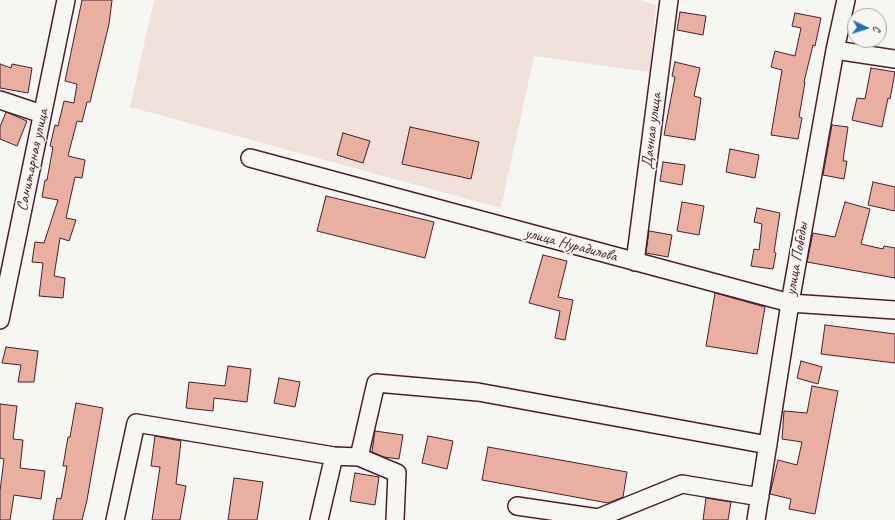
<!DOCTYPE html>
<html>
<head>
<meta charset="utf-8">
<style>
	body { margin:0 }
	#map { position:relative; width:895px; height:520px; overflow:hidden; background:#f6f6f2; font-family:Caveat,sans-serif }
	canvas { display:block }
	.north { position:absolute; left:847px; top:8px; width:40px; height:40px; box-sizing:border-box; background:#f6f6f2; border:1px solid #b1a0a2; border-radius:50%; rotate:94deg; font-size:11px; font-weight:700; line-height:16px; text-align:center; color:#4a1f2b }
	.north::after { content:''; display:block; margin:auto; width:14px; height:18px; background:#1f6fb2; clip-path:polygon(50% 0,100% 100%,50% 72%,0 100%) }
</style>
</head>
<body>
<div id="map">
<canvas width="895" height="520"></canvas>
<div class="north">С</div>
</div>
<script>
const context = document.querySelector('canvas').getContext('2d');
context.lineJoin = 'round';
function fillPath(path, color) { context.fillStyle = color; context.fill(path, 'evenodd'); }
const poly = rows => new Path2D(rows.map(r => 'M' + r).join(''));
function stroke(path, color, width, dash) { context.strokeStyle = color; context.lineWidth = width; context.lineCap = dash ? 'butt' : 'round'; context.setLineDash(dash || []); context.stroke(path); }
function drawText(font, color, halo, rows, align = 'center') {
  context.font = font + ' Caveat,sans-serif'; context.lineWidth = 3.5; context.setLineDash([]); context.textBaseline = 'middle'; context.strokeStyle = halo; context.fillStyle = color; for (const [text, x, y, turn = 0] of rows) {
    context.save(); context.translate(x, y); context.rotate((+turn || 0) * Math.PI / 180); context.textAlign = isNaN(turn) ? turn : align; if (halo) context.strokeText(text, 0, 0); context.fillText(text, 0, 0); context.restore();
  }
}
const built = poly([
	[154,0,640,0,656,5,650,72,534,56,501,208,130,107]
]);
const building = poly([
	[82,0,112,0,109,24,90,102,87,102,82,122,77,121,68,156,85,160,82,178,75,177,66,218,76,220,69,241,60,238,54,276,65,278,63,298,39,296,43,263,32,262,35,242,44,243,58,200,42,197,45,180,47,180,53,147,50,146,55,125,58,126,64,101,74,103,77,84,65,81,82,0],
	[680,12,706,16,703,35,677,30,680,12],
	[795,13,821,18,815,46,813,45,804,82,805,82,799,117,802,118,798,139,771,135,782,70,771,67,775,51,795,56,801,28,792,26,795,13],
	[675,62,700,68,694,96,701,98,695,140,664,135,675,77,672,76,675,62],
	[0,64,11,68,12,64,32,68,28,93,0,88,0,64],
	[871,68,895,72,890,99,888,98,882,127,852,120,857,98,865,99,871,68],
	[6,112,27,121,17,146,0,139,0,127,6,112],
	[832,125,848,127,843,161,847,161,844,179,823,175,832,125],
	[410,127,479,142,471,179,402,164,410,127],
	[343,133,370,141,363,163,337,155,343,133],
	[730,149,759,155,755,178,726,172,730,149],
	[663,162,685,165,682,185,660,181,663,162],
	[873,182,895,187,895,211,868,205,873,182],
	[326,196,434,222,425,258,317,231,326,196],
	[682,202,704,206,699,235,677,231,682,202],
	[845,202,870,209,861,244,883,249,884,246,895,248,895,278,807,262,813,233,835,237,845,202],
	[757,208,780,213,774,252,776,253,773,269,751,266,754,249,759,250,762,224,754,222,757,208],
	[649,231,672,235,668,257,646,253,649,231],
	[543,255,567,261,558,297,573,300,565,340,555,338,560,311,529,303,543,255],
	[715,293,765,307,757,354,706,346,715,293],
	[825,325,895,334,895,363,821,354,825,325],
	[6,347,38,351,34,382,18,382,21,365,2,363,6,347],
	[801,361,822,367,818,384,797,378,801,361],
	[228,366,251,369,247,402,214,398,213,411,186,408,189,382,225,386,228,366],
	[279,378,300,382,295,407,274,403,279,378],
	[812,386,838,391,815,514,789,509,791,499,770,494,778,460,797,465,802,442,782,439,784,411,807,413,812,386],
	[76,403,103,408,87,500,82,520,53,520,57,498,61,499,67,466,63,466,68,437,70,437,76,403],
	[0,404,17,406,13,439,23,440,20,468,45,471,41,499,14,495,10,520,0,520,0,491,4,459,0,458,0,404],
	[375,431,403,435,399,459,384,457,372,452,375,431],
	[155,436,181,441,176,484,186,486,180,520,152,520,160,467,151,466,155,436],
	[428,436,453,441,447,469,422,463,428,436],
	[488,447,627,472,623,497,608,503,482,480,488,447],
	[355,473,379,477,375,505,350,501,355,473],
	[234,478,263,482,257,520,228,520,234,478],
	[706,498,731,502,728,520,703,520,706,498]
]);
const minor = poly([
	[835,50,895,59],
	[0,100,42,114],
	[250,158,790,303,895,310],
	[635,262,669,0],
	[0,320,66,0],
	[359,457,397,473,395,520],
	[517,506,598,518,682,484,760,497],
	[115,520,136,423,334,456,359,457,376,383,478,392,768,445],
	[319,520,334,456],
	[756,520,790,303,835,50,846,0]
]);
const streetNames = [
	["Дачная улица",652,131,-83],
	["Санитарная улица",33,160,-78],
	["улица Нурадилова",571,245,15],
	["улица Победы",797,259,-80]
];
fillPath(built, '#f2e1da');
fillPath(building, '#e9b0a1');
stroke(building, '#4a1f2b', 1);
stroke(minor, '#4a1f2b', 20);
stroke(minor, '#f6f6f2', 17);
drawText('16px', '#4a1f2b', '#f6f6f2', streetNames);
</script>
</body>
</html>
